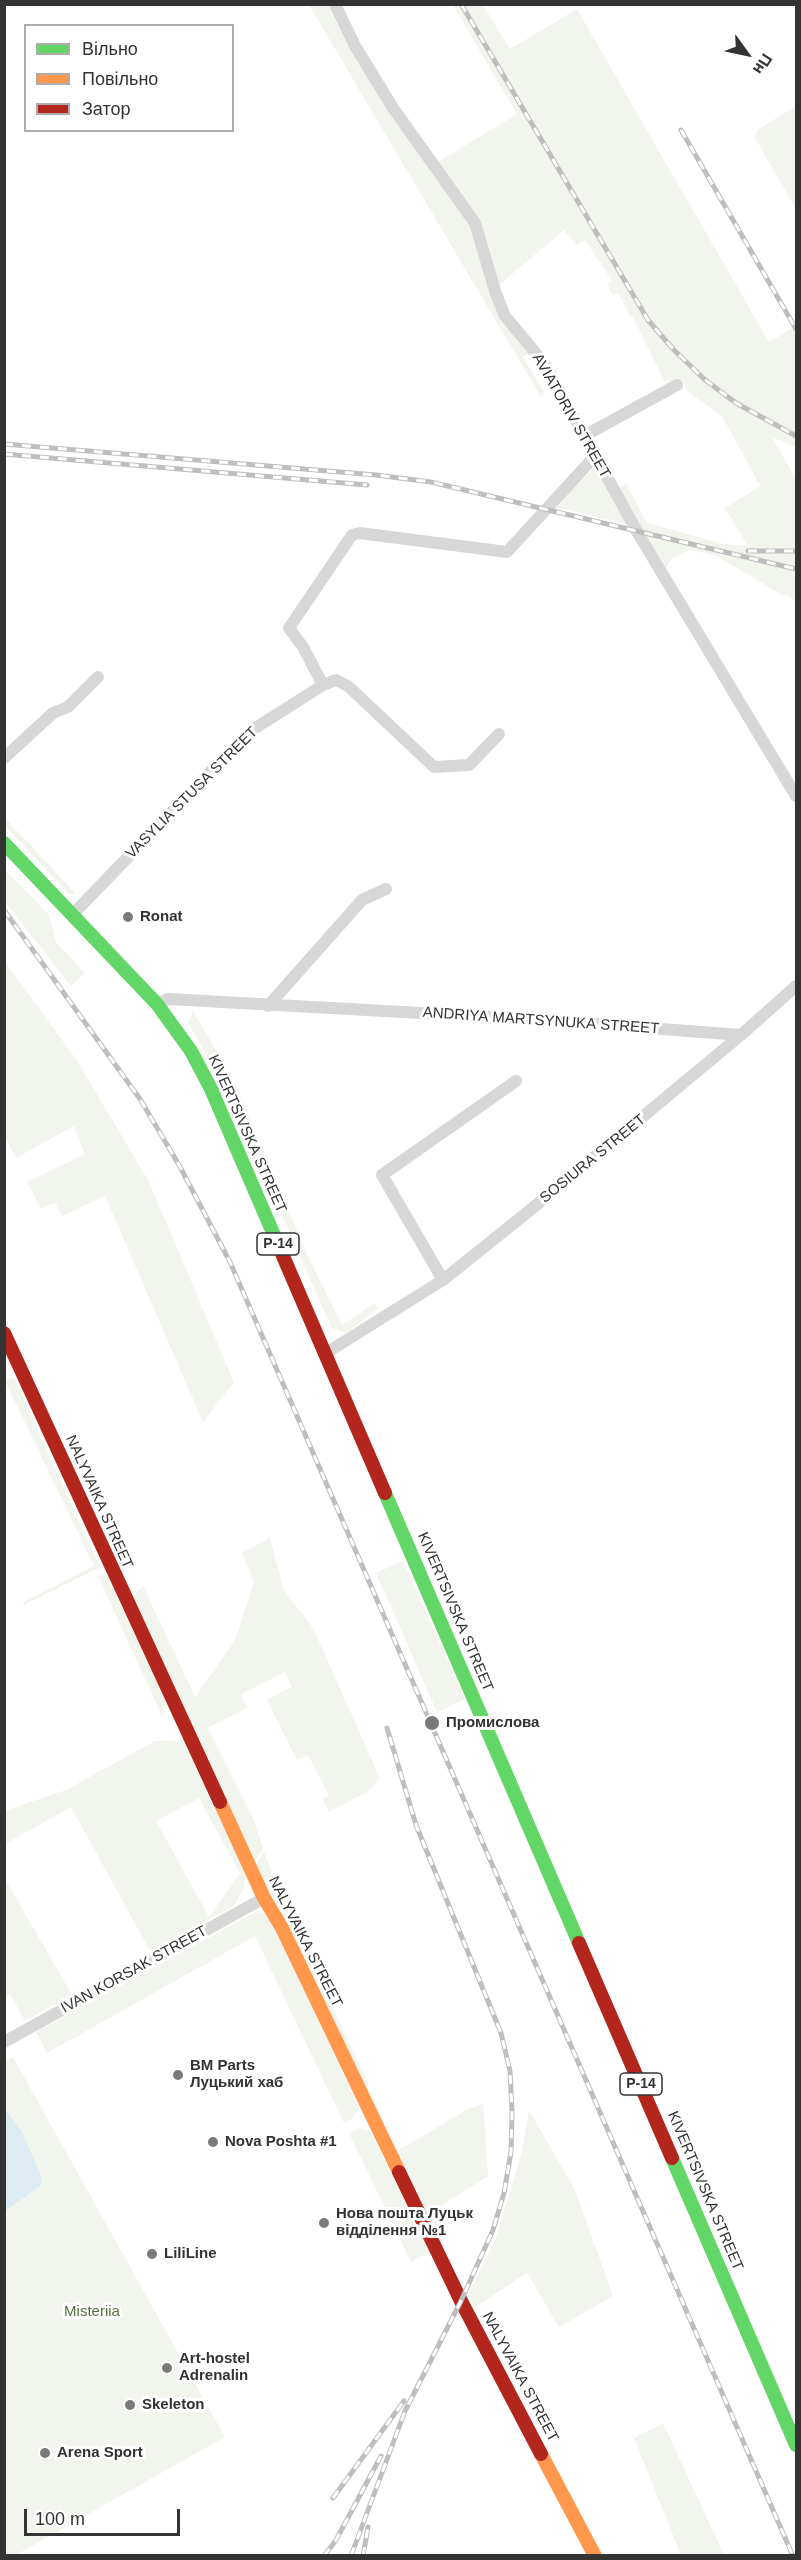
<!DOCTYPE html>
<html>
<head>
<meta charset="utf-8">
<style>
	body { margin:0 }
	#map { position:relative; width:801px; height:2560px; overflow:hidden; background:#fff; font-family:Helvetica,sans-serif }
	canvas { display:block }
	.frame { position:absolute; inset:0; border:6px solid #333; pointer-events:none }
	.legend { position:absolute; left:24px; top:24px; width:210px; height:108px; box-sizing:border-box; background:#fff; border:2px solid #adadad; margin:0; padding:8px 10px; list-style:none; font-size:18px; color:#333 }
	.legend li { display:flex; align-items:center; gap:12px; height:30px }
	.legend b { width:30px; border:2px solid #adadad }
	.north { position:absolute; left:717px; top:24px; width:60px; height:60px; -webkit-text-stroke:4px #fff; paint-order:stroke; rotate:123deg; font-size:16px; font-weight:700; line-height:24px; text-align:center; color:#333 }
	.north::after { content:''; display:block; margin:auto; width:21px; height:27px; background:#333; clip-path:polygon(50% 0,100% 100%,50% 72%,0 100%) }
	.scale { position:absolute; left:24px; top:2509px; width:156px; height:27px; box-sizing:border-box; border:3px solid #333; border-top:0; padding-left:8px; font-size:18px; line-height:21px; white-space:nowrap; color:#333; -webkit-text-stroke:4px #fff; paint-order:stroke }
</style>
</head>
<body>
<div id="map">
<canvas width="801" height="2560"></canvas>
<div class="frame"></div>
<ul class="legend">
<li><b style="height:8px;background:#63d668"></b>Вільно</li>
<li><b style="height:8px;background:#ff974d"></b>Повільно</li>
<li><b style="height:8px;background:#b3261e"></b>Затор</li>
</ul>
<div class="north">Пн</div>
<div class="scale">100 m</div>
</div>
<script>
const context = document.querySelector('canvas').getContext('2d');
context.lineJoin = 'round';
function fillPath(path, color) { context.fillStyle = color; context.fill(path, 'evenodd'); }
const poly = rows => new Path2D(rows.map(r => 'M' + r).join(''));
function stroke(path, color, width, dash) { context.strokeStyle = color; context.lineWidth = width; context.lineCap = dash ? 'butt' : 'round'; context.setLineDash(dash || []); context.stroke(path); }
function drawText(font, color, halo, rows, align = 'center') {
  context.font = font + ' Helvetica,sans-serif'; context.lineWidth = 6; context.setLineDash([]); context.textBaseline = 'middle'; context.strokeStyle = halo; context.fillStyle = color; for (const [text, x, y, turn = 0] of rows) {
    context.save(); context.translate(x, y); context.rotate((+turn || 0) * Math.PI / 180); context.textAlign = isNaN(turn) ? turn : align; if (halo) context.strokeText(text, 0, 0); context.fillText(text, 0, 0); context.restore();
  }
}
const green = poly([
	[309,5,329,5,472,225,492,295,531,351,523,357,545,394,541,397],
	[453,5,483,5,510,49,577,9,769,342,796,326,796,447,772,437,796,479,796,602,786,594,784,596,715,555,690,550,671,559,666,568,618,489,626,484,647,523,724,544,748,546,725,508,760,486,722,416,688,392,682,380,670,385,668,380,665,382,632,315,630,316,618,293,613,295,607,285,612,281,585,240,576,245,564,230,498,286,479,222,438,162,517,114],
	[796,106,796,209,755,138,757,130],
	[592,470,600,473,631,526,553,506],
	[5,818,77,895,68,893,5,826],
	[4,869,49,915,56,942,85,973,71,986,5,902],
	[4,961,76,1059,148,1180,234,1382,203,1422,105,1196,62,1216,55,1203,41,1209,27,1182,85,1154,74,1126,16,1158,5,1137],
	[193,1011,237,1086,305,1250,342,1325,375,1303,378,1309,346,1333,332,1328,227,1093,188,1022],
	[14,1377,100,1567,24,1605,23,1602,94,1566,5,1381],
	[270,1538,284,1590,313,1628,380,1778,369,1791,329,1812,323,1799,329,1796,308,1755,297,1760,267,1700,292,1687,285,1672,241,1694,247,1708,208,1728,254,1820,263,1849,253,1863,133,1597,143,1586,195,1697,235,1640,254,1582,242,1553],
	[403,1561,465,1699,437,1712,376,1573],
	[106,1574,166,1700,162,1716,98,1576],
	[188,1740,247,1870,244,1888,234,1906,150,1951,71,1807,5,1844,4,1811,66,1790,155,1741],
	[199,1798,240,1873,209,1917,156,1821],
	[264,1851,273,1877,308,1956,369,2085,365,2087,255,1868],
	[4,1877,72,1995,25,2021,10,1994,5,1997],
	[255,1912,264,1913,270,1918,359,2107,353,2118,344,2123,255,1936,47,2053,36,2032],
	[13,2057,225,2437,14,2556,4,2555,4,2062],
	[483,2104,488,2176,431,2212,437,2225,432,2228,396,2152,468,2109],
	[529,2110,575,2190,613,2296,559,2327,527,2273,475,2307,468,2293,495,2241,522,2152],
	[358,2128,370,2131,430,2251,411,2262,349,2133],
	[663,2423,724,2555,681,2555,634,2438]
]);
const water = poly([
	[4,2107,23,2134,42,2179,40,2186,5,2211]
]);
const street = poly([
	[335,4,355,46,393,108,475,223,496,294,505,316,544,363,639,535,796,796],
	[584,436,677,385],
	[323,685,336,680,348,686,434,767,469,765,499,734],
	[4,758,53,713,68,707,98,677],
	[73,914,249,732,323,685,303,647,289,628,352,535,360,533,507,552,595,456],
	[157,1004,168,999,529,1019,741,1035,796,986],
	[268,1006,362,900,386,889],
	[443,1280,382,1175,516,1081],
	[326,1353,443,1280,534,1207,741,1035],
	[4,2042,264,1898]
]);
const fast = poly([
	[4,843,157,1004,191,1051,211,1089,283,1256],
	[385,1493,579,1943],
	[672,2158,796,2445]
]);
const slow = poly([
	[220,1802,264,1898,282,1928,399,2172],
	[541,2454,595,2556]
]);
const jam = poly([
	[283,1256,385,1493],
	[4,1333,220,1802],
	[579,1943,672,2158],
	[399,2172,461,2301,541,2454]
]);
const rail = poly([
	[461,4,648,320,673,349,704,379,736,403,796,436],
	[681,130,796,329],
	[4,444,376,475,431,482,796,569],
	[4,454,367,485],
	[748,551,796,551],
	[4,910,140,1099,179,1165,230,1262,793,2556],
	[333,2498,404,2401],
	[324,2556,336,2540,381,2456],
	[351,2556,405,2411,461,2301,493,2230,504,2193,511,2152,512,2111,510,2071,501,2033,416,1825,387,1728],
	[363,2556,368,2527]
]);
const markers = [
	[128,917,6,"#7a7a7a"],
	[432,1723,8,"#7a7a7a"],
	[178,2075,6,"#7a7a7a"],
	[213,2142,6,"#7a7a7a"],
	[324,2223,6,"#7a7a7a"],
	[152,2254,6,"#7a7a7a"],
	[167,2368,6,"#7a7a7a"],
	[130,2405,6,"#7a7a7a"],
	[45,2453,6,"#7a7a7a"]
];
const shields = [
	[278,1244,42],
	[641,2084,42]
];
const shieldNames = [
	["Р-14",278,1244],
	["Р-14",641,2084]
];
const streetNames = [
	["AVIATORIV STREET",571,416,60],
	["VASYLIA STUSA STREET",192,793,-45],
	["ANDRIYA MARTSYNUKA STREET",541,1021,4],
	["KIVERTSIVSKA STREET",247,1134,66],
	["SOSIURA STREET",593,1159,-39],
	["NALYVAIKA STREET",99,1502,66],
	["KIVERTSIVSKA STREET",455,1612,67],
	["NALYVAIKA STREET",305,1942,63],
	["IVAN KORSAK STREET",134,1970,-29],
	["KIVERTSIVSKA STREET",705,2191,67],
	["NALYVAIKA STREET",520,2377,62]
];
const poiNames = [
	["Ronat",140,917],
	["Промислова",446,1723],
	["BM Parts",190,2066],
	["Луцький хаб",190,2083],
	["Nova Poshta #1",225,2142],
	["Нова пошта Луцьк",336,2214],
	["відділення №1",336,2231],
	["LiliLine",164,2254],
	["Art-hostel",179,2359],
	["Adrenalin",179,2376],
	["Skeleton",142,2405],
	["Arena Sport",57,2453]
];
const parkNames = [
	["Misteriia",92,2312]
];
fillPath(green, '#f1f5ed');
fillPath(water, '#ddebf3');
stroke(street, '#d7d7d7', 12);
stroke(fast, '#63d668', 14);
stroke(slow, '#ff974d', 14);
stroke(jam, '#b3261e', 14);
stroke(rail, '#bebebe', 5);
stroke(rail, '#fff', 3, [9]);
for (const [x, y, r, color] of markers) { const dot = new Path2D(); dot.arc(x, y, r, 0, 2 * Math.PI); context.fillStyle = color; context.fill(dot); stroke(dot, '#fff', 2); }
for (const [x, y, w] of shields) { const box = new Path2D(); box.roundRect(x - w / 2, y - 11, w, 22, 4.5); context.fillStyle = '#fff'; context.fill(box); stroke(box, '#333', 1.5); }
drawText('bold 14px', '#333', null, shieldNames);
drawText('15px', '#333', '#fff', streetNames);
drawText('bold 15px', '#333', '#fff', poiNames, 'left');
drawText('15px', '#56703f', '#fff', parkNames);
</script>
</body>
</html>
